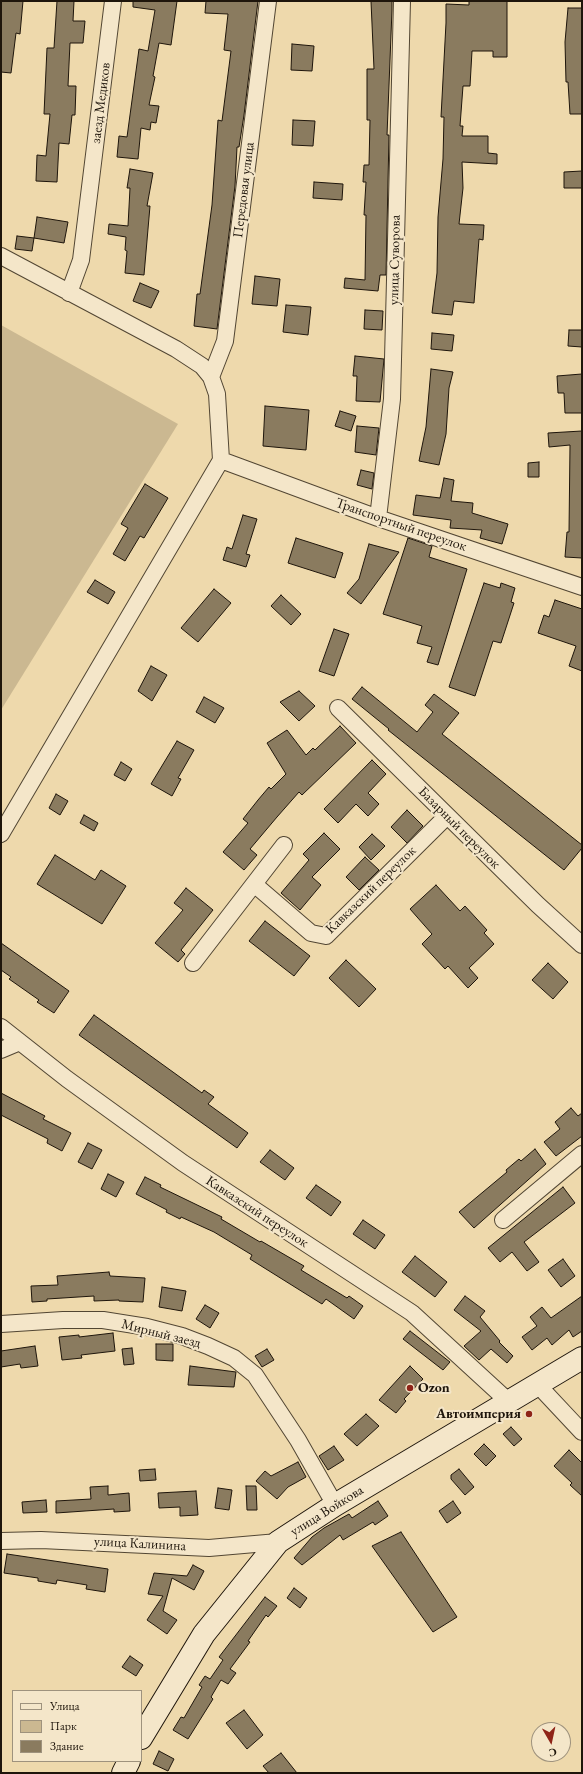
<!DOCTYPE html>
<html>
<head>
<meta charset="utf-8">
<style>
	body { margin:0 }
	#map { position:relative; width:583px; height:1774px; overflow:hidden; background:#eed9ac; font-family:"EB Garamond",serif }
	canvas { display:block }
	.frame { position:absolute; inset:0; border:2px solid #1e150b; pointer-events:none }
	.legend { position:absolute; left:12px; top:1690px; width:130px; height:72px; box-sizing:border-box; background:#f4e6c9; border:1px solid #9e927d; margin:0; padding:5px 7px; list-style:none; font-size:12px; color:#1e150b }
	.legend li { display:flex; align-items:center; gap:8px; height:20px }
	.legend b { width:20px; border:1px solid #9e927d }
	.north { position:absolute; left:531px; top:1722px; width:40px; height:40px; box-sizing:border-box; background:#f4e6c9; border:1px solid #9e927d; border-radius:50%; rotate:171deg; font-size:11px; font-weight:700; line-height:16px; text-align:center; color:#1e150b }
	.north::after { content:''; display:block; margin:auto; width:14px; height:18px; background:#8f2418; clip-path:polygon(50% 0,100% 100%,50% 72%,0 100%) }
</style>
</head>
<body>
<div id="map">
<canvas width="583" height="1774"></canvas>
<div class="frame"></div>
<ul class="legend">
<li><b style="height:5px;background:#f4e6c9"></b>Улица</li>
<li><b style="height:11px;background:#cbb891"></b>Парк</li>
<li><b style="height:11px;background:#8a7b5f"></b>Здание</li>
</ul>
<div class="north">С</div>
</div>
<script>
const context = document.querySelector('canvas').getContext('2d');
context.lineJoin = 'round';
function fillPath(path, color) { context.fillStyle = color; context.fill(path, 'evenodd'); }
const poly = rows => new Path2D(rows.map(r => 'M' + r).join(''));
function stroke(path, color, width, dash) { context.strokeStyle = color; context.lineWidth = width; context.lineCap = dash ? 'butt' : 'round'; context.setLineDash(dash || []); context.stroke(path); }
function drawText(font, color, halo, rows, align = 'center') {
  context.font = font + ' "EB Garamond",serif'; context.lineWidth = 4; context.setLineDash([]); context.textBaseline = 'middle'; context.strokeStyle = halo; context.fillStyle = color; for (const [text, x, y, turn = 0] of rows) {
    context.save(); context.translate(x, y); context.rotate((+turn || 0) * Math.PI / 180); context.textAlign = isNaN(turn) ? turn : align; if (halo) context.strokeText(text, 0, 0); context.fillText(text, 0, 0); context.restore();
  }
}
const green = poly([
	[1,325,178,424,1,710]
]);
const building = poly([
	[1,1,23,1,20,34,16,33,11,73,1,72,1,1],
	[57,1,74,1,73,21,85,21,83,43,70,43,68,86,76,86,75,115,72,115,69,144,59,143,57,182,36,181,37,155,46,156,50,114,44,114,47,48,54,48,57,1],
	[133,1,177,1,171,45,159,43,153,76,155,77,149,105,159,106,156,123,151,122,150,130,141,128,138,159,117,157,119,136,127,137,139,49,148,51,155,10,133,7,133,1],
	[206,1,258,1,244,115,239,147,237,147,235,186,217,329,194,326,197,294,200,294,212,205,218,120,222,121,231,51,224,50,228,14,205,13,206,1],
	[371,1,392,1,392,10,387,135,389,135,386,275,380,275,378,291,344,288,345,278,365,280,366,215,364,215,366,182,363,182,364,165,369,165,370,120,367,120,367,69,374,69,371,1],
	[469,1,507,1,507,57,493,57,493,51,472,51,470,86,463,86,460,126,463,126,462,136,488,136,488,153,497,154,497,164,462,162,463,188,459,224,484,225,483,240,479,239,474,303,454,301,452,315,432,313,437,273,438,217,443,159,444,117,441,117,446,23,446,4,469,5,469,1],
	[568,8,582,8,582,114,570,114,568,82,566,82,565,42,568,8],
	[292,44,314,46,312,71,291,70,292,44],
	[293,120,315,121,313,146,292,145,293,120],
	[130,169,153,173,147,206,150,206,144,275,125,273,127,251,125,250,126,237,108,234,109,224,128,226,130,188,127,188,130,169],
	[582,171,582,188,564,188,564,172,582,171],
	[314,182,343,184,342,200,313,198,314,182],
	[37,217,68,222,64,243,34,238,37,217],
	[17,236,34,238,32,251,15,249,17,236],
	[255,276,280,279,277,306,252,304,255,276],
	[140,283,159,291,151,308,133,301,140,283],
	[286,305,311,307,308,335,283,332,286,305],
	[365,310,383,311,382,330,364,329,365,310],
	[569,330,582,330,582,347,568,346,569,330],
	[432,333,454,335,452,351,431,349,432,333],
	[355,356,384,359,380,402,356,401,357,376,353,376,355,356],
	[431,369,453,372,449,388,446,434,439,465,419,461,426,427,431,369],
	[582,374,582,413,565,413,564,393,558,393,557,376,582,374],
	[265,406,309,410,306,450,263,446,265,406],
	[340,411,356,416,351,431,335,426,340,411],
	[357,426,379,428,376,455,355,452,357,426],
	[582,431,582,558,565,557,567,532,569,532,570,445,549,447,548,433,582,431],
	[539,462,539,477,528,477,528,463,539,462],
	[361,470,374,473,372,489,357,485,361,470],
	[444,478,454,480,451,501,473,503,472,513,508,524,502,544,480,538,482,530,450,528,451,520,413,515,416,495,440,498,444,478],
	[145,484,168,498,144,538,140,536,125,561,113,554,128,528,121,524,145,484],
	[243,515,257,519,246,554,250,555,246,567,223,560,227,547,232,549,243,515],
	[296,538,343,553,335,578,288,563,296,538],
	[408,538,432,546,429,557,467,569,438,665,427,662,432,647,417,643,422,626,383,614,408,538],
	[369,544,399,552,361,604,347,593,359,579,369,544],
	[95,580,115,592,108,604,87,592,95,580],
	[484,583,500,588,501,583,515,588,511,602,514,603,501,643,493,641,475,696,449,687,484,583],
	[214,589,231,603,198,642,181,628,214,589],
	[281,595,301,614,291,625,271,606,281,595],
	[555,600,582,609,582,671,569,666,576,646,538,633,544,615,549,617,555,600],
	[334,629,349,634,334,676,319,671,334,629],
	[151,666,167,675,152,701,138,691,151,666],
	[362,687,417,732,433,712,425,705,434,694,459,713,442,734,582,845,582,848,564,870,388,730,389,729,352,699,362,687],
	[299,691,315,706,299,721,280,702,299,691],
	[204,697,224,708,215,723,196,712,204,697],
	[340,726,356,743,302,795,299,792,277,817,250,849,257,855,244,870,223,852,248,823,243,819,258,800,269,787,271,789,286,774,267,743,287,730,306,755,313,748,315,750,340,726],
	[177,741,194,750,178,778,181,779,172,796,151,784,177,741],
	[372,760,386,774,368,793,379,804,368,816,356,804,338,823,324,809,372,760],
	[121,762,132,769,125,781,114,775,121,762],
	[56,794,68,801,60,815,49,808,56,794],
	[407,810,423,826,407,843,391,827,407,810],
	[84,815,98,823,94,831,80,823,84,815],
	[324,833,340,849,312,877,321,885,300,910,281,893,309,860,303,854,324,833],
	[372,834,385,846,371,860,359,847,372,834],
	[55,855,95,880,101,870,126,886,102,924,37,884,55,855],
	[365,857,379,870,359,890,346,877,365,857],
	[436,885,460,911,465,906,487,930,484,933,494,944,469,968,478,978,468,988,448,966,445,969,422,944,432,934,410,909,436,885],
	[186,888,213,910,181,950,185,954,178,962,155,943,183,910,174,903,186,888],
	[265,921,310,956,294,976,249,941,265,921],
	[1,943,69,991,54,1013,37,1002,39,1000,9,979,11,977,1,970,1,943],
	[346,960,376,989,359,1007,329,978,346,960],
	[548,963,568,982,553,999,532,980,548,963],
	[94,1015,202,1093,204,1090,214,1097,208,1104,248,1133,237,1148,79,1035,94,1015],
	[1,1093,45,1116,43,1119,71,1133,62,1151,47,1143,48,1139,1,1115,1,1093],
	[571,1108,578,1116,582,1113,582,1136,556,1156,544,1142,560,1129,555,1122,571,1108],
	[88,1143,102,1150,92,1169,78,1162,88,1143],
	[535,1149,546,1164,474,1228,459,1212,507,1172,506,1170,519,1159,521,1161,535,1149],
	[270,1150,294,1168,285,1180,260,1162,270,1150],
	[108,1174,124,1182,116,1197,101,1189,108,1174],
	[145,1177,161,1185,160,1187,222,1217,221,1219,260,1242,261,1241,304,1266,301,1270,347,1298,349,1296,363,1306,354,1319,326,1299,322,1304,250,1259,252,1255,214,1232,181,1217,180,1219,166,1212,167,1210,136,1194,145,1177],
	[316,1185,341,1202,331,1216,306,1198,316,1185],
	[563,1187,575,1203,524,1242,539,1262,527,1271,512,1252,500,1262,488,1248,563,1187],
	[363,1220,385,1235,375,1249,353,1234,363,1220],
	[415,1256,447,1282,435,1297,402,1272,415,1256],
	[563,1259,575,1276,561,1287,548,1270,563,1259],
	[109,1272,110,1276,145,1278,143,1302,119,1301,119,1300,94,1301,94,1296,47,1299,47,1301,32,1302,31,1286,58,1285,57,1276,109,1272],
	[162,1287,186,1291,182,1311,159,1307,162,1287],
	[465,1296,485,1311,480,1317,500,1341,499,1342,513,1356,507,1363,491,1349,479,1360,464,1346,481,1331,454,1310,465,1296],
	[582,1296,582,1331,573,1337,569,1330,552,1345,547,1338,532,1350,522,1337,537,1326,530,1317,542,1307,551,1318,582,1296],
	[205,1305,219,1313,210,1328,196,1319,205,1305],
	[410,1331,450,1362,443,1370,403,1339,410,1331],
	[113,1333,115,1351,81,1355,82,1358,62,1360,59,1337,79,1335,79,1337,113,1333],
	[156,1344,173,1344,173,1361,156,1360,156,1344],
	[35,1346,38,1366,21,1368,20,1364,1,1367,1,1351,35,1346],
	[132,1348,134,1364,124,1365,122,1349,132,1348],
	[267,1349,274,1360,262,1367,255,1356,267,1349],
	[190,1366,236,1372,234,1387,188,1385,190,1366],
	[410,1366,423,1379,404,1399,406,1401,396,1413,379,1400,410,1366],
	[366,1414,379,1426,357,1446,344,1434,366,1414],
	[511,1427,522,1439,514,1446,503,1434,511,1427],
	[484,1444,496,1456,486,1466,474,1454,484,1444],
	[334,1446,344,1460,328,1470,319,1456,334,1446],
	[569,1450,582,1463,582,1496,570,1485,572,1483,554,1466,569,1450],
	[298,1462,306,1477,288,1487,277,1499,256,1481,265,1471,271,1476,298,1462],
	[155,1469,156,1480,140,1481,139,1470,155,1469],
	[459,1469,474,1487,465,1495,451,1479,451,1475,459,1469],
	[108,1486,108,1495,129,1493,130,1511,114,1512,114,1509,56,1513,56,1501,91,1499,90,1487,108,1486],
	[246,1486,256,1486,257,1510,247,1510,246,1486],
	[218,1488,232,1490,229,1510,215,1508,218,1488],
	[196,1491,198,1515,180,1516,180,1507,159,1508,158,1493,196,1491],
	[46,1500,47,1512,23,1513,22,1502,46,1500],
	[378,1501,388,1516,375,1525,373,1522,343,1540,340,1535,302,1565,294,1558,312,1537,324,1528,349,1514,352,1518,378,1501],
	[453,1501,461,1513,447,1523,439,1511,453,1501],
	[401,1532,457,1617,433,1632,372,1546,401,1532],
	[7,1554,108,1569,105,1592,86,1589,87,1585,57,1580,56,1584,38,1581,38,1578,4,1573,7,1554],
	[193,1565,204,1571,194,1590,172,1578,163,1611,177,1620,167,1634,147,1620,163,1596,148,1594,154,1573,187,1576,193,1565],
	[294,1588,307,1598,300,1608,287,1598,294,1588],
	[265,1597,277,1606,268,1617,266,1615,248,1641,250,1642,230,1669,236,1673,228,1684,221,1680,211,1697,213,1699,188,1739,173,1730,181,1717,184,1718,195,1699,202,1687,199,1685,205,1676,210,1679,223,1660,219,1657,265,1597],
	[130,1656,143,1665,136,1676,122,1667,130,1656],
	[244,1710,263,1735,247,1749,226,1723,244,1710],
	[159,1751,174,1759,168,1771,153,1764,159,1751],
	[281,1753,297,1773,269,1773,263,1766,281,1753]
]);
const street = poly([
	[1,256,176,349,202,366,211,377,217,394,221,460,1,834],
	[69,293,81,260,113,1],
	[211,377,225,341,268,1],
	[221,460,378,518,582,587],
	[378,518,392,399,402,1],
	[338,708,538,905,582,945],
	[254,884,311,933,326,936,447,816],
	[193,963,284,845],
	[1,1027,67,1079,183,1163,412,1313,509,1402],
	[1,1050,20,1042],
	[503,1220,582,1154],
	[1,1324,63,1320,103,1320,147,1327,182,1336,208,1346,234,1358,255,1375,298,1440,335,1505],
	[537,1384,582,1432],
	[1,1541,41,1540,209,1548,278,1542]
]);
const secondary = poly([
	[141,1738,204,1634,278,1542,335,1505,582,1358],
	[123,1773,129,1761]
]);
const markers = [
	[410,1388,4,"#8f2418"],
	[529,1414,4,"#8f2418"]
];
const streetNames = [
	["заезд Медиков",101,103,-83],
	["Передовая улица",244,190,-83],
	["улица Суворова",395,260,-89],
	["Транспортный переулок",401,525,19],
	["Базарный переулок",459,828,45],
	["Кавказский переулок",371,890,-44],
	["Кавказский переулок",257,1212,33],
	["Мирный заезд",161,1334,14],
	["улица Войкова",327,1511,-32],
	["улица Калинина",140,1544,3]
];
const poiNames = [
	["Ozon",418,1388],
	["Автоимперия",521,1414,"right"]
];
fillPath(green, '#cbb891');
fillPath(building, '#8a7b5f');
stroke(building, '#1e150b', 1);
stroke(street, '#524633', 18);
stroke(secondary, '#1e150b', 24);
stroke(street, '#f4e6c9', 16);
stroke(secondary, '#f4e6c9', 22);
for (const [x, y, r, color] of markers) { const dot = new Path2D(); dot.arc(x, y, r, 0, 2 * Math.PI); context.fillStyle = color; context.fill(dot); stroke(dot, '#f4e6c9', 1.5); }
drawText('14px', '#1e150b', '#f4e6c9', streetNames);
drawText('bold 14px', '#1e150b', '#f4e6c9', poiNames, 'left');
</script>
</body>
</html>
